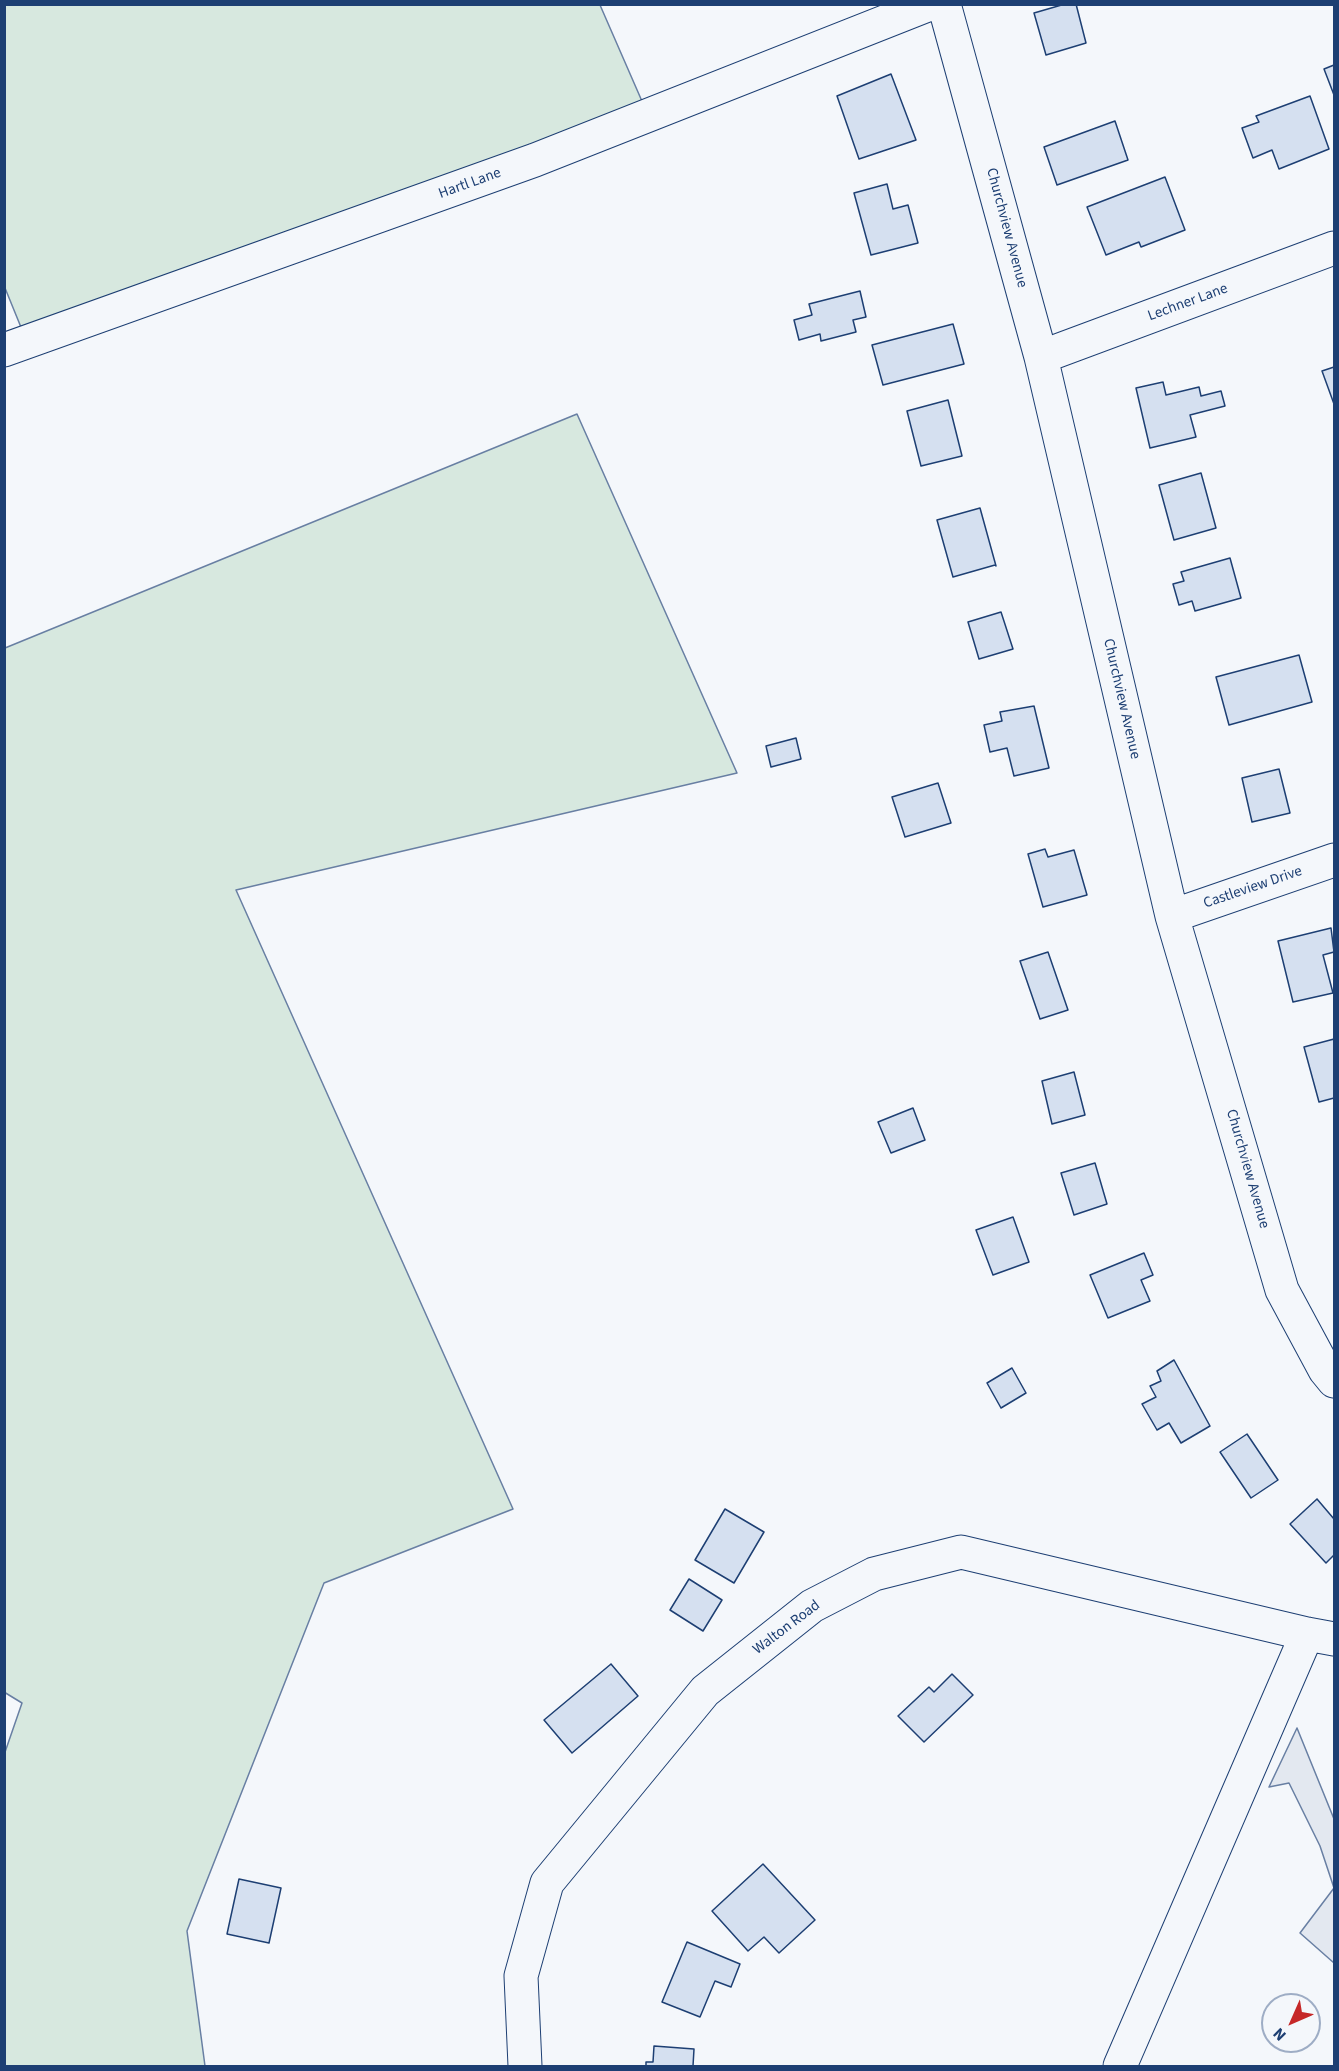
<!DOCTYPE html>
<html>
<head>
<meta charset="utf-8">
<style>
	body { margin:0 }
	#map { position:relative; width:1339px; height:2071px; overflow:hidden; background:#f4f7fb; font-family:"Source Sans 3",sans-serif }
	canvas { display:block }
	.frame { position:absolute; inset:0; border:6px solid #1d3f73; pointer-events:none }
	.north { position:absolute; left:1261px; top:1993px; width:60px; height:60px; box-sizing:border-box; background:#f4f7fb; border:2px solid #9eadc5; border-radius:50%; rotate:225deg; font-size:16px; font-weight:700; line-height:24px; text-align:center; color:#1d3f73 }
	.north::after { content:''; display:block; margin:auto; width:21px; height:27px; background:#c62828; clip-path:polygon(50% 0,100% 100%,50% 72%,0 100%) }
</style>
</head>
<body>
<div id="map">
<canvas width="1339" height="2071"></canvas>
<div class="frame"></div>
<div class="north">N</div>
</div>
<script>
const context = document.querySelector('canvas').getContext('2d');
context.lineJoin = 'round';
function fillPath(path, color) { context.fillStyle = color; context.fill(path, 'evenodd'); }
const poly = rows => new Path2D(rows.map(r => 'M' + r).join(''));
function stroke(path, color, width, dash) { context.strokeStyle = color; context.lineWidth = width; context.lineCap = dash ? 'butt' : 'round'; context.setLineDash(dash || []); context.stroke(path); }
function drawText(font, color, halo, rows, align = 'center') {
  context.font = font + ' "Source Sans 3",sans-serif'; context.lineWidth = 4.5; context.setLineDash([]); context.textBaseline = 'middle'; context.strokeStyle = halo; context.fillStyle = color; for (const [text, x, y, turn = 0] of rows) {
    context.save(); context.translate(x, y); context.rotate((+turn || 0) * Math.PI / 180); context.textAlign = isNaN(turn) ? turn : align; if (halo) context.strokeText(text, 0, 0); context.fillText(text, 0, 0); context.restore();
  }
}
const green = poly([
	[4,5,600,5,648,115,27,342,5,288,4,5],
	[577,414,737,773,236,890,513,1509,324,1583,187,1931,205,2066,5,2066,4,1755,22,1703,4,1692,5,648,577,414]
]);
const parking = poly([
	[1297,1728,1334,1819,1334,1963,1300,1933,1334,1888,1320,1846,1289,1783,1269,1787,1297,1728]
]);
const building = poly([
	[1065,4,1076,4,1086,43,1046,55,1034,13,1065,4],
	[1334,65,1334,95,1324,69,1334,65],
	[891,74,916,140,859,159,837,96,891,74],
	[1310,96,1329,149,1279,169,1272,150,1253,158,1242,128,1259,122,1256,116,1310,96],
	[1115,121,1128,160,1057,185,1044,147,1115,121],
	[1165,177,1185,230,1141,247,1139,242,1106,255,1087,207,1165,177],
	[887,184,893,209,908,205,918,243,871,255,854,193,887,184],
	[860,291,866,317,853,320,856,332,821,341,820,334,799,340,794,320,812,315,809,304,860,291],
	[953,324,964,364,883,385,872,345,953,324],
	[1334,367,1334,404,1322,371,1334,367],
	[1163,382,1166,395,1199,387,1201,396,1221,391,1225,406,1190,415,1196,437,1150,448,1136,388,1163,382],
	[948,400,962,456,921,466,907,411,948,400],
	[1201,473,1216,528,1174,540,1159,485,1201,473],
	[980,508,996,566,995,565,953,577,937,520,980,508],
	[1230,558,1241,598,1195,611,1192,601,1179,605,1173,584,1184,581,1181,572,1230,558],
	[1001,612,1013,649,979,659,968,622,1001,612],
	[1299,655,1312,702,1229,725,1216,677,1299,655],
	[1034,706,1049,768,1014,776,1007,748,990,752,984,725,1002,721,1000,712,1034,706],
	[796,738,801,759,771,767,766,746,796,738],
	[1279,769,1290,813,1252,822,1242,778,1279,769],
	[938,783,951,823,905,837,892,797,938,783],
	[1045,849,1048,857,1074,850,1087,895,1043,907,1028,854,1045,849],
	[1331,928,1334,952,1323,955,1333,993,1293,1002,1278,941,1331,928],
	[1048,952,1068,1010,1040,1019,1020,961,1048,952],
	[1334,1039,1334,1098,1319,1102,1304,1047,1334,1039],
	[1074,1072,1085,1115,1052,1124,1042,1081,1074,1072],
	[913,1108,925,1140,891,1153,878,1122,913,1108],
	[1095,1163,1107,1204,1074,1215,1061,1173,1095,1163],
	[1013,1217,1029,1262,993,1275,976,1230,1013,1217],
	[1144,1253,1153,1275,1141,1280,1150,1301,1108,1318,1090,1275,1144,1253],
	[1174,1360,1210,1426,1181,1443,1169,1423,1157,1430,1142,1404,1156,1397,1150,1386,1161,1381,1157,1371,1174,1360],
	[1012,1368,1026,1393,1001,1408,987,1383,1012,1368],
	[1247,1434,1278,1480,1251,1498,1220,1452,1247,1434],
	[1317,1499,1334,1519,1334,1555,1326,1563,1290,1524,1317,1499],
	[725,1509,764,1532,734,1583,695,1560,725,1509],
	[689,1579,722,1600,703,1631,670,1610,689,1579],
	[611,1664,638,1696,572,1753,544,1720,611,1664],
	[952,1674,973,1695,924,1742,898,1716,929,1687,934,1692,952,1674],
	[763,1864,815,1920,779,1953,764,1937,748,1951,712,1911,763,1864],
	[239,1879,281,1888,269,1943,227,1934,239,1879],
	[687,1942,740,1964,731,1987,715,1981,700,2017,662,2002,687,1942],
	[654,2046,694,2049,693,2066,646,2066,646,2062,653,2062,654,2046]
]);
const minor = poly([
	[944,4,1041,357,1172,916,1282,1290,1325,1370,1334,1381],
	[4,350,535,160,930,4],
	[1041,357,1334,248],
	[1172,916,1334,860],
	[525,2066,521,1976,547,1883,705,1691,812,1606,874,1574,961,1552,1307,1634,1334,1639],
	[1120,2066,1307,1634]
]);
const streetNames = [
	["Hartl Lane",470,184,-20],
	["Churchview Avenue",1006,228,75],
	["Lechner Lane",1188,303,-20],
	["Churchview Avenue",1121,699,77],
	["Castleview Drive",1253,888,-19],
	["Churchview Avenue",1247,1169,74],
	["Walton Road",787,1628,-37]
];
fillPath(green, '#d7e8df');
stroke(green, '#687fa3', 1.5);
fillPath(parking, '#e3e8f0');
stroke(parking, '#687fa3', 1.5);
fillPath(building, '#d5e0f0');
stroke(building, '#1d3f73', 1.5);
stroke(minor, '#1d3f73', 35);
stroke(minor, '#f4f7fb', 33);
drawText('15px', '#1d3f73', '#f4f7fb', streetNames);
</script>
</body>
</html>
